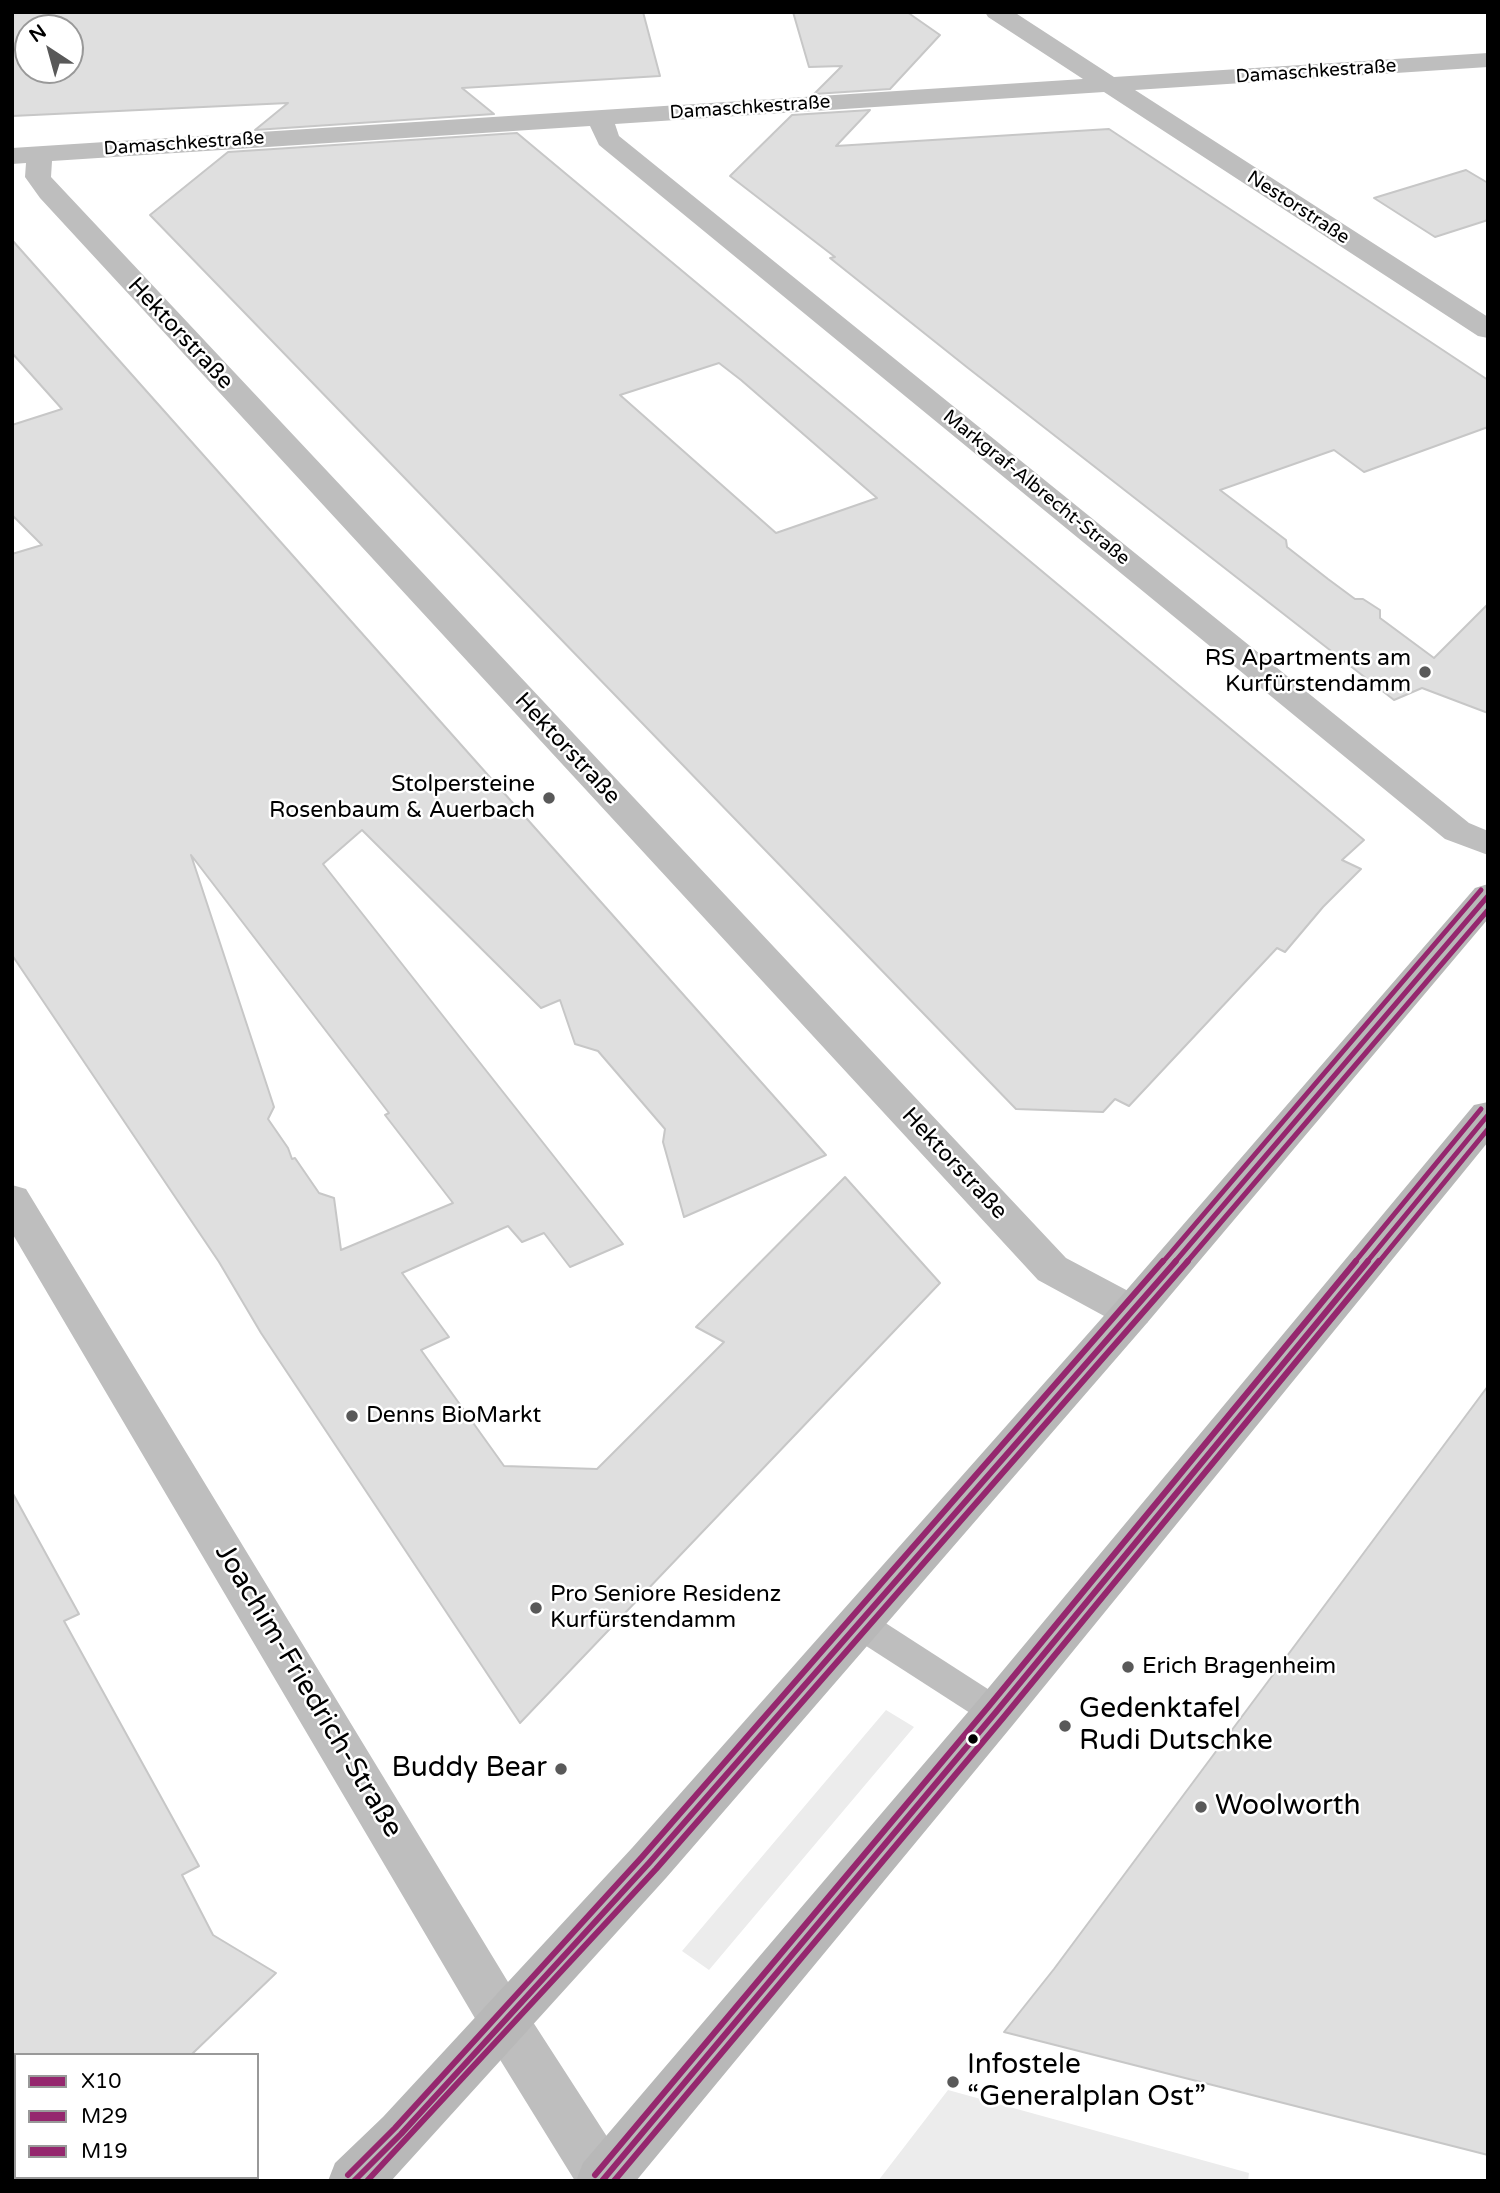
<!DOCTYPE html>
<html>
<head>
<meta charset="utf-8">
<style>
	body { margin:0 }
	#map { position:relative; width:1500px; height:2193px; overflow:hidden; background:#fff; font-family:"Varela Round",sans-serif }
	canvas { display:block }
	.frame { position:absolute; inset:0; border:14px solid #000; pointer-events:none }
	.legend { position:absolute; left:14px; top:2053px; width:245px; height:126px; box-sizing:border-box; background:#fff; border:2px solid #999; margin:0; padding:9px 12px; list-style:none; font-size:21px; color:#000 }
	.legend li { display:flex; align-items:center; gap:14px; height:35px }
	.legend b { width:35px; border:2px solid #999 }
	.north { position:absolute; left:14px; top:14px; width:70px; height:70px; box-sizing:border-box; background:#fff; border:2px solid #999; border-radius:50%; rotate:324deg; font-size:19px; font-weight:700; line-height:28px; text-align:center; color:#000 }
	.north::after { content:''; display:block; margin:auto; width:24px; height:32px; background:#595959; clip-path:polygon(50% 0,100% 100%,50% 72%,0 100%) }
</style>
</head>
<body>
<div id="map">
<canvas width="1500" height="2193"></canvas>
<div class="frame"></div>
<ul class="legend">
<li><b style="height:9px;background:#95276e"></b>X10</li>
<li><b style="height:9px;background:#95276e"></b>M29</li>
<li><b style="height:9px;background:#95276e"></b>M19</li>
</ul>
<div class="north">N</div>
</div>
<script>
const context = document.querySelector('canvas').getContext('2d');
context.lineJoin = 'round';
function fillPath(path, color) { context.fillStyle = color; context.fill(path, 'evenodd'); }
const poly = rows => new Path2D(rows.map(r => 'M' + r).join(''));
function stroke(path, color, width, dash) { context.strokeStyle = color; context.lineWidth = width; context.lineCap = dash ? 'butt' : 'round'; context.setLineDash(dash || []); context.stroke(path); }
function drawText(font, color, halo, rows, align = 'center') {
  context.font = font + ' "Varela Round",sans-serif'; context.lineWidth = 5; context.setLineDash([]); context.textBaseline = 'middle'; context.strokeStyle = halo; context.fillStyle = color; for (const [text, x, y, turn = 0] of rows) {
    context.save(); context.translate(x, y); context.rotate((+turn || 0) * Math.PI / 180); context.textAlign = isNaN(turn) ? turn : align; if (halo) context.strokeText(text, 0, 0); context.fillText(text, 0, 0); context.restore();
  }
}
const green = poly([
	[886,1710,914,1727,709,1970,682,1951],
	[948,2090,1249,2173,1248,2181,878,2181]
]);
const building = poly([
	[12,12,643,12,660,76,462,88,494,114,255,130,288,103,12,116,12,12],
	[28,28,70,28,70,70,28,70,28,28],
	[793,12,907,12,940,35,890,89,814,94,842,66,809,67,793,12],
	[870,110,836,146,1109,129,1488,380,1488,427,1364,472,1334,450,1220,490,1286,540,1287,547,1328,579,1355,599,1363,599,1380,610,1380,618,1434,658,1488,604,1488,713,1422,688,1394,700,968,368,830,258,835,257,730,176,792,115,870,110],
	[517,133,1364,840,1342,860,1361,869,1323,907,1285,952,1277,948,1129,1106,1115,1099,1103,1112,1016,1109,150,215,228,152,517,133],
	[719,363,741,380,877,498,776,533,620,395,719,363],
	[1466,170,1488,183,1488,220,1435,237,1374,198,1466,170],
	[12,240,826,1155,684,1217,663,1142,665,1129,598,1051,575,1044,560,1000,541,1008,362,830,323,864,623,1244,570,1267,544,1233,522,1242,508,1226,402,1273,449,1337,421,1350,504,1466,597,1469,724,1342,696,1327,845,1177,940,1283,520,1723,261,1333,219,1262,12,955,12,554,42,545,12,515,12,425,62,409,12,353,12,240],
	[191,855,389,1113,385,1115,453,1203,341,1250,334,1198,319,1193,295,1158,292,1159,288,1148,268,1119,274,1107,191,855],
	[1488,1386,1488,2155,1004,2032,1054,1969,1488,1386],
	[12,1492,79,1614,64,1621,199,1866,182,1875,213,1935,276,1973,191,2055,12,2055,12,1492]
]);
const service = poly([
	[858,1609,870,1613,1008,1702,1013,1712,1008,1722,996,1726,984,1722,846,1633,841,1623,846,1613,858,1609]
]);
const minor = poly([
	[985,12,1014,12,1114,77,1488,53,1488,67,1135,90,1488,317,1488,338,1478,336,1104,92,615,124,619,136,1469,823,1488,831,1488,855,1445,839,599,145,590,126,52,161,51,177,1066,1258,1147,1301,1153,1312,1147,1323,1132,1327,1117,1323,1038,1280,40,198,25,177,26,163,12,164,12,148,1083,79,988,17,985,12]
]);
const tertiary = poly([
	[12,1185,26,1189,522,2005,624,2163,631,2181,575,2181,486,2037,12,1233,12,1185]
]);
const secondary = poly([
	[1488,884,1488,919,1147,1323,666,1878,391,2181,328,2181,335,2163,383,2117,632,1848,1117,1301,1475,888,1488,884],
	[1488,1102,1488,1142,1012,1726,636,2181,576,2181,583,2163,980,1698,1474,1105,1488,1102]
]);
const bus1Far1 = poly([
	[1174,1263,1488,896],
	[1366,1263,1488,1115]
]);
const bus1 = poly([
	[354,2181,401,2134,649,1863,1176,1261],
	[602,2181,996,1712,1368,1261]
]);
const bus2Far1 = poly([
	[1186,1263,1488,910],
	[1378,1263,1488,1129]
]);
const bus2 = poly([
	[367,2181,656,1869,1188,1261],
	[614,2181,1003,1718,1379,1261]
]);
const bus3Far1 = poly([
	[1162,1263,1481,890],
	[1354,1263,1481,1109]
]);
const bus3 = poly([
	[348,2175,395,2128,642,1857,1163,1261],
	[595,2175,989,1706,1356,1261]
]);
const markers = [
	[1425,672,7,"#595959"],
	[549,798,7,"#595959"],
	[352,1416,7,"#595959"],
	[536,1608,7,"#595959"],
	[1128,1667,7,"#595959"],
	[1065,1726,7,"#595959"],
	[973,1739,6,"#000"],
	[561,1769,7,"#595959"],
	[1201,1807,7,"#595959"],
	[953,2082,7,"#595959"]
];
const farStreetnames = [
	["Damaschkestraße",1316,72,-4],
	["Damaschkestraße",750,108,-4],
	["Damaschkestraße",184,144,-4],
	["Nestorstraße",1298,208,33],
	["Markgraf-Albrecht-Straße",1036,488,39]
];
const streetNames = [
	["Hektorstraße",180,334,47],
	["Hektorstraße",567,749,47],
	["Hektorstraße",954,1164,47]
];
const poiNames = [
	["RS Apartments am",1411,659,"right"],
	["Kurfürstendamm",1411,685,"right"],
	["Stolpersteine",535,785,"right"],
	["Rosenbaum & Auerbach",535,811,"right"],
	["Denns BioMarkt",366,1416],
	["Pro Seniore Residenz",550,1595],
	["Kurfürstendamm",550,1621],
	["Erich Bragenheim",1142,1667]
];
const nearStreetnames = [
	["Joachim-Friedrich-Straße",308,1691,59]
];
const nearPoinames = [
	["Gedenktafel",1079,1710],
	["Rudi Dutschke",1079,1742],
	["Buddy Bear",547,1769,"right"],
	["Woolworth",1215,1807],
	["Infostele",967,2066],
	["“Generalplan Ost”",967,2098]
];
fillPath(green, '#ececec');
fillPath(building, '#dfdfdf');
stroke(building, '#c7c7c7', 2);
fillPath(service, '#bebebe');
fillPath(minor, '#bebebe');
fillPath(tertiary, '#bebebe');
fillPath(secondary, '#b8b8b8');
stroke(bus1Far1, '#95276e', 5);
stroke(bus1, '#95276e', 6);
stroke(bus2Far1, '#95276e', 5);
stroke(bus2, '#95276e', 6);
stroke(bus3Far1, '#95276e', 5);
stroke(bus3, '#95276e', 6);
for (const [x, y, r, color] of markers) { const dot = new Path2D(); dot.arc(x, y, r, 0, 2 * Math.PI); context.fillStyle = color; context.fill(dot); stroke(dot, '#fff', 2.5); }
drawText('19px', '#000', '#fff', farStreetnames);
drawText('23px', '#000', '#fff', streetNames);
drawText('23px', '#000', '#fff', poiNames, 'left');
drawText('28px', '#000', '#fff', nearStreetnames);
drawText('28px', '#000', '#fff', nearPoinames, 'left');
</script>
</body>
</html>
